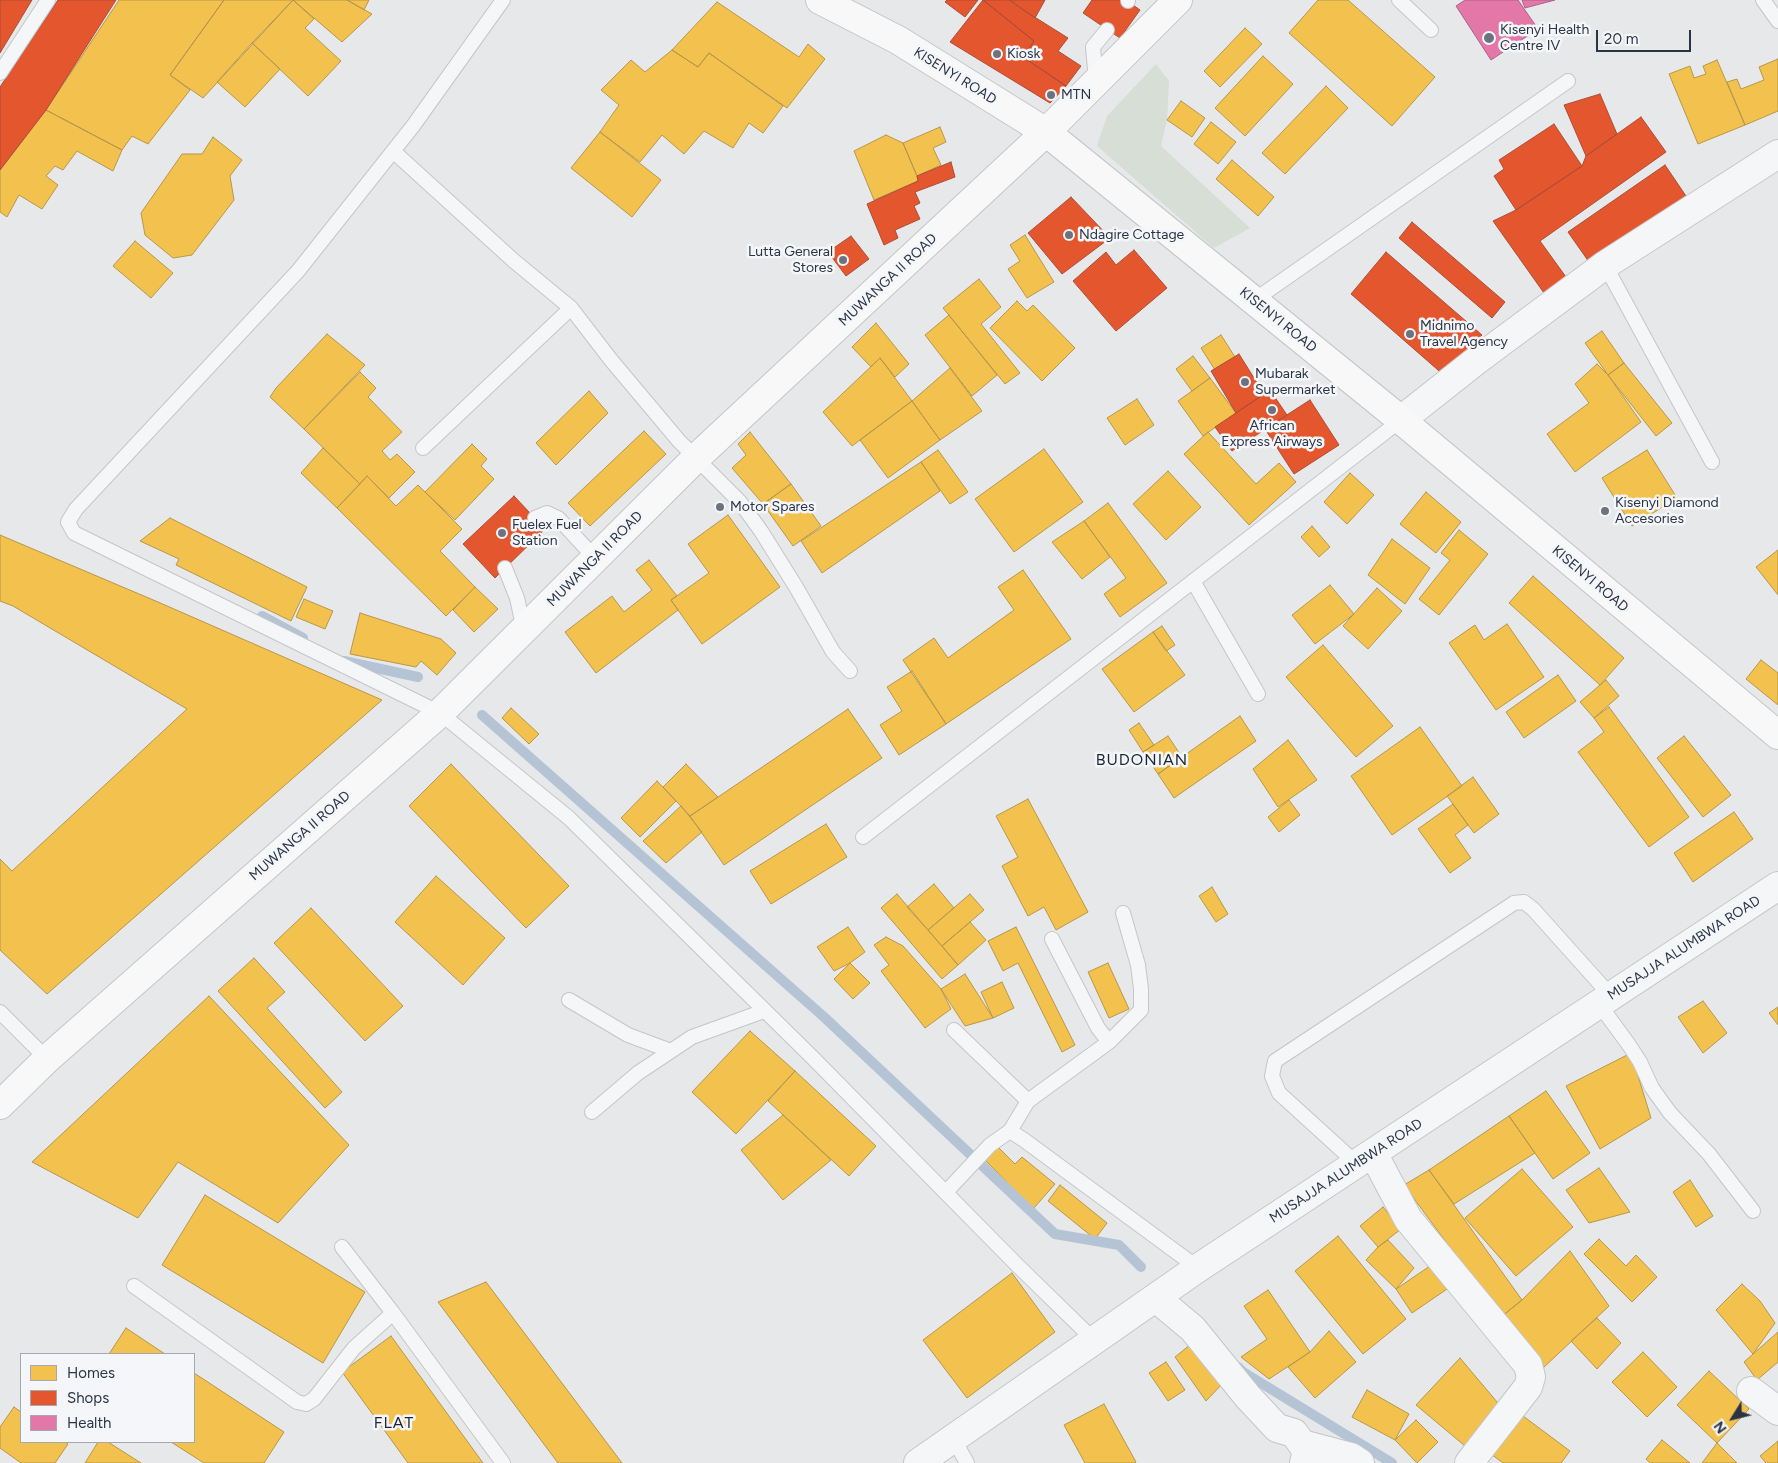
<!DOCTYPE html>
<html>
<head>
<meta charset="utf-8">
<style>
	body { margin:0 }
	#map { position:relative; width:1778px; height:1463px; overflow:hidden; background:#e6e8ea; font-family:Figtree,sans-serif }
	canvas { display:block }
	.legend { position:absolute; left:20px; top:1353px; width:175px; height:90px; box-sizing:border-box; background:#f4f6f9; border:1px solid #a4a8b1; margin:0; padding:6px 9px; list-style:none; font-size:15px; color:#2b3445 }
	.legend li { display:flex; align-items:center; gap:10px; height:25px }
	.legend b { width:25px; border:1px solid #a4a8b1 }
	.north { position:absolute; left:1708px; top:1393px; width:50px; height:50px; -webkit-text-stroke:4px #f4f6f9; paint-order:stroke; rotate:234deg; font-size:14px; font-weight:700; line-height:20px; text-align:center; color:#2b3445 }
	.north::after { content:''; display:block; margin:auto; width:18px; height:22px; background:#2b3445; clip-path:polygon(50% 0,100% 100%,50% 72%,0 100%) }
	.scale { position:absolute; left:1596px; top:30px; width:95px; height:22px; box-sizing:border-box; border:2px solid #2b3445; border-top:0; padding-left:6px; font-size:15px; line-height:18px; white-space:nowrap; color:#2b3445; -webkit-text-stroke:4px #f4f6f9; paint-order:stroke }
</style>
</head>
<body>
<div id="map">
<canvas width="1778" height="1463"></canvas>
<ul class="legend">
<li><b style="height:14px;background:#f2c14e"></b>Homes</li>
<li><b style="height:14px;background:#e4572e"></b>Shops</li>
<li><b style="height:14px;background:#e377a8"></b>Health</li>
</ul>
<div class="north">N</div>
<div class="scale">20 m</div>
</div>
<script>
const context = document.querySelector('canvas').getContext('2d');
context.lineJoin = 'round';
function fillPath(path, color) { context.fillStyle = color; context.fill(path, 'evenodd'); }
const poly = rows => new Path2D(rows.map(r => 'M' + r).join(''));
function stroke(path, color, width, dash) { context.strokeStyle = color; context.lineWidth = width; context.lineCap = dash ? 'butt' : 'round'; context.setLineDash(dash || []); context.stroke(path); }
function drawText(font, color, halo, rows, align = 'center') {
  context.font = font + ' Figtree,sans-serif'; context.lineWidth = 5; context.setLineDash([]); context.textBaseline = 'middle'; context.strokeStyle = halo; context.fillStyle = color; for (const [text, x, y, turn = 0] of rows) {
    context.save(); context.translate(x, y); context.rotate((+turn || 0) * Math.PI / 180); context.textAlign = isNaN(turn) ? turn : align; if (halo) context.strokeText(text, 0, 0); context.fillText(text, 0, 0); context.restore();
  }
}
const green = poly([
	[1156,64,1169,81,1167,120,1161,146,1250,228,1214,248,1097,146,1107,116]
]);
const homes = poly([
	[119,0,224,0,170,75,190,90,148,144,132,136,122,150,46,110,119,0],
	[224,0,293,0,203,98,170,75,224,0],
	[293,0,314,19,305,28,341,61,308,96,252,43,293,0],
	[293,0,347,0,372,14,342,42,293,0],
	[347,0,369,0,364,10,347,0],
	[1318,0,1348,0,1435,77,1392,126,1289,33,1318,0],
	[717,2,799,57,808,44,825,59,787,108,709,53,698,67,672,50,717,2],
	[1245,28,1262,44,1220,87,1204,71,1245,28],
	[252,43,280,69,245,107,217,82,252,43],
	[672,50,698,67,709,53,783,106,763,133,749,123,733,148,704,131,684,154,662,135,640,162,600,132,619,105,601,90,631,60,645,72,672,50],
	[1263,56,1293,84,1245,136,1215,108,1263,56],
	[1778,59,1778,111,1745,125,1727,82,1737,79,1741,89,1764,80,1759,67,1778,59],
	[1717,60,1745,125,1698,144,1669,74,1690,66,1694,78,1706,74,1703,66,1717,60],
	[1326,86,1348,108,1285,174,1262,153,1326,86],
	[1181,101,1205,118,1192,137,1167,120,1181,101],
	[46,110,122,150,113,171,77,151,63,170,55,166,46,176,58,185,42,209,19,195,7,217,0,212,0,170,46,110],
	[1211,122,1236,142,1218,164,1194,144,1211,122],
	[940,127,946,142,933,148,941,165,917,176,903,143,940,127],
	[600,132,661,180,632,217,571,168,600,132],
	[886,135,903,143,917,176,918,181,874,200,854,151,886,135],
	[213,137,242,160,230,176,234,200,192,255,173,258,145,235,141,213,182,154,202,154,213,137],
	[1232,160,1274,197,1258,216,1216,179,1232,160],
	[1025,235,1054,282,1027,298,1008,269,1020,261,1010,245,1025,235],
	[135,241,173,273,151,298,113,266,135,241],
	[979,279,1001,307,981,324,1020,373,1005,384,943,308,979,279],
	[1017,301,1027,311,1033,305,1075,348,1042,381,990,328,1017,301],
	[949,315,997,375,972,396,925,335,949,315],
	[876,323,909,364,895,377,880,358,871,367,852,347,876,323],
	[1602,331,1624,363,1608,375,1585,343,1602,331],
	[327,334,365,365,304,429,270,397,276,388,327,334],
	[1221,335,1235,357,1215,370,1201,348,1221,335],
	[1193,356,1210,378,1192,391,1176,369,1193,356],
	[880,358,912,401,852,446,823,412,880,358],
	[1624,363,1672,423,1656,436,1608,375,1624,363],
	[1597,364,1608,375,1641,422,1575,472,1547,434,1589,403,1575,384,1597,364],
	[950,368,982,411,940,440,912,401,950,368],
	[360,372,376,388,368,397,402,432,382,451,390,460,397,454,415,472,389,498,367,476,360,484,304,429,360,372],
	[1210,378,1236,413,1203,436,1178,401,1210,378],
	[589,391,608,413,556,465,536,443,589,391],
	[1137,399,1154,425,1125,445,1107,418,1137,399],
	[912,401,940,440,888,478,860,440,912,401],
	[644,431,666,454,590,526,568,503,644,431],
	[750,432,791,484,763,504,732,468,746,455,738,444,750,432],
	[1208,432,1256,484,1279,463,1296,482,1249,525,1184,454,1208,432],
	[472,444,487,459,481,466,494,479,455,520,425,492,472,444],
	[323,448,360,484,337,508,301,473,323,448],
	[1044,449,1083,502,1014,552,975,499,1044,449],
	[938,450,968,492,950,504,921,462,938,450],
	[1647,450,1677,498,1632,526,1602,478,1647,450],
	[921,462,940,491,822,573,801,541,921,462],
	[1168,471,1201,507,1166,540,1133,504,1168,471],
	[1350,473,1374,495,1347,524,1324,502,1350,473],
	[367,476,396,506,418,485,462,529,440,551,475,587,446,616,337,508,367,476],
	[791,484,821,526,793,546,763,504,791,484],
	[1426,492,1461,522,1436,553,1400,524,1426,492],
	[1108,503,1167,583,1120,617,1104,594,1126,578,1084,521,1108,503],
	[728,515,780,587,702,644,671,600,709,573,688,544,728,515],
	[170,518,307,587,291,621,176,565,179,559,140,541,170,518],
	[1084,521,1110,557,1082,579,1052,542,1084,521],
	[1312,526,1330,547,1319,557,1301,537,1312,526],
	[1459,530,1488,554,1439,615,1419,599,1450,560,1441,553,1459,530],
	[0,535,158,602,382,700,47,994,0,950,0,859,12,871,187,709,13,606,0,601,0,535],
	[1392,539,1430,568,1405,604,1368,575,1392,539],
	[1778,550,1778,595,1756,567,1778,550],
	[649,560,677,596,671,600,678,610,596,673,565,632,612,596,624,612,652,590,636,570,649,560],
	[1023,570,1071,639,946,724,903,660,934,638,948,658,1014,610,998,587,1023,570],
	[1533,576,1624,658,1600,685,1509,603,1533,576],
	[1330,585,1354,614,1315,644,1292,615,1330,585],
	[475,587,498,609,474,632,453,610,475,587],
	[1377,588,1402,611,1368,649,1343,626,1377,588],
	[304,599,333,611,325,629,296,617,304,599],
	[360,613,441,639,456,653,437,675,421,661,416,667,350,654,360,613],
	[1507,624,1544,677,1496,710,1449,643,1475,625,1484,640,1507,624],
	[1162,626,1175,645,1166,651,1153,632,1162,626],
	[1153,632,1185,675,1134,712,1102,669,1153,632],
	[1323,645,1393,726,1356,757,1286,677,1323,645],
	[1761,660,1778,673,1778,705,1746,679,1761,660],
	[912,671,946,724,899,755,880,725,902,711,887,687,912,671],
	[1558,675,1576,701,1524,738,1506,712,1558,675],
	[1606,680,1619,696,1594,718,1580,702,1606,680],
	[1609,707,1689,817,1649,847,1578,752,1604,732,1594,718,1609,707],
	[511,708,539,734,529,744,502,718,511,708],
	[848,709,882,758,724,865,690,816,848,709],
	[1240,716,1256,741,1174,798,1158,774,1240,716],
	[1139,723,1154,745,1143,752,1129,730,1139,723],
	[1420,727,1462,786,1392,835,1351,776,1420,727],
	[1168,736,1182,757,1158,774,1143,752,1168,736],
	[1684,736,1731,795,1703,817,1657,758,1684,736],
	[1288,740,1317,780,1278,807,1253,769,1288,740],
	[451,764,569,886,526,928,409,806,451,764],
	[686,764,718,797,690,816,663,787,686,764],
	[1473,777,1499,814,1474,833,1447,796,1473,777],
	[657,781,676,801,640,837,621,818,657,781],
	[1028,799,1088,912,1056,930,1044,907,1028,916,1002,866,1018,857,996,816,1028,799],
	[1289,800,1300,815,1279,832,1268,817,1289,800],
	[1453,804,1468,825,1455,835,1471,858,1450,873,1418,829,1453,804],
	[681,806,702,832,666,863,643,841,681,806],
	[1734,812,1753,839,1693,882,1674,853,1734,812],
	[826,824,847,857,771,904,750,871,826,824],
	[436,876,505,938,463,985,395,922,436,876],
	[934,884,954,908,928,930,907,907,934,884],
	[1212,887,1228,914,1216,922,1199,896,1212,887],
	[897,894,958,965,942,979,881,908,897,894],
	[970,894,984,910,942,946,928,930,970,894],
	[311,908,403,1006,365,1041,274,943,311,908],
	[970,922,986,940,958,965,942,946,970,922],
	[848,927,865,952,850,963,834,971,817,947,848,927],
	[1016,927,1075,1045,1062,1052,1018,963,1003,971,988,941,1016,927],
	[886,937,903,946,941,989,951,1009,925,1028,881,971,889,965,874,945,886,937],
	[254,958,285,992,267,1008,342,1092,325,1108,218,991,254,958],
	[850,963,870,983,853,999,834,979,850,963],
	[1108,963,1129,1009,1109,1018,1088,972,1108,963],
	[965,974,993,1018,965,1026,941,989,965,974],
	[1002,982,1014,1008,993,1018,981,992,1002,982],
	[209,996,349,1145,278,1223,178,1162,138,1218,32,1162,209,996],
	[1703,1001,1727,1033,1703,1053,1678,1017,1703,1001],
	[1778,1007,1778,1025,1769,1013,1778,1007],
	[750,1031,795,1071,736,1134,692,1092,750,1031],
	[1631,1053,1651,1118,1600,1149,1566,1086,1631,1053],
	[795,1071,876,1146,849,1176,768,1101,795,1071],
	[1546,1091,1590,1153,1553,1179,1509,1116,1546,1091],
	[783,1115,831,1160,783,1200,741,1150,783,1115],
	[1509,1116,1535,1153,1454,1204,1429,1170,1509,1116],
	[997,1146,1015,1164,1022,1157,1055,1184,1033,1209,984,1159,997,1146],
	[1599,1168,1630,1212,1589,1223,1566,1190,1599,1168],
	[1522,1169,1573,1227,1516,1276,1465,1218,1522,1169],
	[1429,1170,1522,1300,1501,1317,1404,1185,1429,1170],
	[1690,1180,1713,1216,1696,1227,1673,1192,1690,1180],
	[1060,1185,1107,1223,1095,1239,1048,1201,1060,1185],
	[205,1195,365,1292,323,1363,162,1265,205,1195],
	[1383,1207,1401,1229,1378,1247,1360,1226,1383,1207],
	[1338,1236,1406,1319,1363,1354,1295,1271,1338,1236],
	[1599,1239,1626,1266,1636,1255,1657,1277,1632,1302,1584,1254,1599,1239],
	[1388,1240,1414,1268,1396,1289,1366,1260,1378,1247,1388,1240],
	[1570,1251,1609,1306,1542,1369,1501,1317,1522,1300,1570,1251],
	[1433,1264,1450,1287,1412,1313,1396,1289,1433,1264],
	[1012,1273,1055,1332,967,1398,923,1340,1012,1273],
	[486,1282,622,1463,558,1463,438,1302,486,1282],
	[1742,1284,1760,1301,1775,1323,1753,1354,1716,1310,1742,1284],
	[1268,1290,1310,1352,1269,1379,1241,1357,1267,1339,1244,1306,1268,1290],
	[1597,1318,1621,1343,1597,1369,1571,1341,1597,1318],
	[126,1328,165,1354,109,1354,126,1328],
	[1329,1331,1356,1362,1315,1398,1288,1367,1310,1352,1329,1331],
	[1778,1332,1778,1362,1757,1380,1744,1362,1778,1332],
	[391,1336,483,1463,408,1463,342,1372,391,1336],
	[1196,1340,1224,1382,1206,1401,1175,1357,1196,1340],
	[1643,1352,1677,1387,1647,1417,1612,1382,1643,1352],
	[1460,1358,1503,1409,1471,1451,1416,1405,1460,1358],
	[1166,1362,1185,1390,1168,1401,1149,1373,1166,1362],
	[1709,1371,1749,1409,1717,1443,1677,1405,1709,1371],
	[194,1373,284,1432,264,1463,204,1463,171,1442,194,1442,194,1373],
	[1367,1390,1409,1414,1395,1440,1352,1417,1367,1390],
	[1104,1404,1136,1462,1133,1463,1085,1463,1064,1425,1104,1404],
	[14,1407,21,1412,21,1442,65,1442,68,1444,55,1463,21,1463,0,1448,0,1427,14,1407],
	[1515,1410,1570,1451,1561,1463,1503,1463,1487,1451,1515,1410],
	[1416,1420,1438,1442,1417,1463,1395,1440,1416,1420],
	[1662,1440,1690,1463,1650,1463,1646,1459,1662,1440],
	[1778,1441,1778,1463,1766,1463,1760,1456,1778,1441],
	[98,1442,108,1442,141,1463,85,1463,98,1442],
	[1717,1443,1737,1463,1702,1463,1717,1443]
]);
const shops = poly([
	[0,0,32,0,0,53,0,0],
	[58,0,116,0,46,110,0,170,0,87,58,0],
	[947,0,978,0,965,17,945,2,947,0],
	[983,0,1010,0,1017,6,1068,38,1058,51,1081,66,1066,86,1023,57,1034,41,983,0],
	[983,0,1034,41,1023,57,1066,86,1050,103,950,42,983,0],
	[1010,0,1045,0,1035,18,1010,0],
	[1092,0,1126,0,1140,10,1120,38,1083,13,1092,0],
	[1600,94,1617,134,1586,156,1564,105,1600,94],
	[1641,117,1666,152,1540,241,1566,277,1544,293,1493,221,1516,210,1582,166,1586,156,1641,117],
	[1554,124,1582,166,1516,210,1494,176,1504,169,1499,160,1554,124],
	[951,162,955,177,915,192,920,203,914,206,920,219,895,230,898,238,884,245,867,204,918,181,917,176,951,162],
	[1665,165,1686,196,1589,262,1568,232,1665,165],
	[1071,197,1110,238,1062,274,1028,233,1071,197],
	[1412,222,1505,302,1492,318,1399,238,1412,222],
	[851,236,869,259,846,276,828,252,851,236],
	[1134,250,1167,288,1116,331,1073,281,1106,252,1116,265,1134,250],
	[1386,252,1482,335,1446,377,1351,294,1386,252],
	[1239,354,1264,394,1236,413,1211,371,1239,354],
	[1270,390,1287,415,1232,451,1215,427,1270,390],
	[1310,400,1339,445,1294,474,1265,429,1310,400],
	[514,496,545,529,495,578,463,544,514,496]
]);
const health = poly([
	[1465,0,1518,0,1538,29,1491,60,1456,6,1465,0],
	[1522,0,1555,0,1525,8,1522,0]
]);
const stream = poly([
	[262,616,303,638],
	[344,661,418,677],
	[482,715,824,1017,1055,1234,1119,1245,1141,1267],
	[1238,1367,1243,1372,1392,1463]
]);
const lane = poly([
	[503,0,413,126,298,271,76,509,68,522,74,533,440,713,569,818,812,1057,1017,1265,1094,1340],
	[1399,0,1431,30],
	[1763,0,1778,21],
	[1128,1,1128,0],
	[0,73,48,0],
	[1096,81,1093,47,1107,30],
	[393,151,514,261,571,308,611,360,679,441,740,502,761,531,796,587,833,652,850,671],
	[1605,265,1712,462],
	[1253,301,1568,81],
	[423,448,571,308],
	[535,518,547,513,558,518,595,558],
	[505,568,517,598,524,630],
	[1193,581,1258,694],
	[863,837,1401,420],
	[569,1000,628,1035,671,1051],
	[1599,1004,1629,1045,1640,1062,1652,1088,1670,1113,1709,1154,1753,1211],
	[0,1012,47,1059],
	[954,1030,1028,1101,1010,1131,1024,1140,1198,1268],
	[1109,1042,1141,1010,1141,989,1138,965,1123,913],
	[1028,1101,1109,1042,1098,1028,1052,939],
	[592,1112,638,1073,692,1037,764,1011],
	[1357,1164,1279,1093,1272,1076,1275,1061,1514,903,1524,902,1533,909,1611,996],
	[946,1192,990,1145,1010,1131],
	[342,1247,393,1313,503,1463],
	[134,1286,297,1402,306,1404,314,1399,354,1348,393,1313],
	[953,1438,967,1463]
]);
const street = poly([
	[1401,420,1477,360,1605,265,1778,154],
	[1373,1153,1408,1219,1528,1365,1531,1377,1528,1387,1469,1463],
	[1156,1298,1193,1329,1248,1397,1277,1428,1294,1433,1302,1444,1307,1453,1304,1463],
	[1751,1391,1778,1411],
	[1302,1444,1351,1457,1360,1463],
	[918,1463,1198,1268,1778,886]
]);
const secondary = poly([
	[820,0,898,40,1046,132,1401,420,1778,735],
	[0,1105,47,1059,440,713,696,458,1046,132,1178,0]
]);
const markers = [
	[1489,38,6,"#6c737f"],
	[997,54,5,"#6c737f"],
	[1051,95,5,"#6c737f"],
	[1069,235,5,"#6c737f"],
	[843,260,5,"#6c737f"],
	[1410,334,5,"#6c737f"],
	[1245,382,5,"#6c737f"],
	[1272,410,5,"#6c737f"],
	[720,507,5,"#6c737f"],
	[1605,511,5,"#6c737f"],
	[502,533,5,"#6c737f"]
];
const poiNames = [
	["Kisenyi Health",1500,30],
	["Centre IV",1500,46],
	["Kiosk",1007,54],
	["MTN",1061,95],
	["Ndagire Cottage",1079,235],
	["Lutta General",833,252,"right"],
	["Stores",833,268,"right"],
	["Midnimo",1420,326],
	["Travel Agency",1420,342],
	["Mubarak",1255,374],
	["Supermarket",1255,390],
	["African",1272,426,"center"],
	["Express Airways",1272,442,"center"],
	["Kisenyi Diamond",1615,503],
	["Accesories",1615,519],
	["Motor Spares",730,507],
	["Fuelex Fuel",512,525],
	["Station",512,541]
];
const streetNames = [
	["KISENYI ROAD",955,76,32],
	["MUWANGA II ROAD",888,280,-43],
	["KISENYI ROAD",1278,320,39],
	["MUWANGA II ROAD",595,559,-45],
	["KISENYI ROAD",1590,579,40],
	["MUWANGA II ROAD",300,836,-41],
	["MUSAJJA ALUMBWA ROAD",1684,948,-33],
	["MUSAJJA ALUMBWA ROAD",1346,1171,-33]
];
const quarterNames = [
	["BUDONIAN",1142,760],
	["FLAT",394,1423]
];
fillPath(green, '#d6ded6');
fillPath(homes, '#f2c14e');
stroke(homes, '#b6974b', 1);
fillPath(shops, '#e4572e');
stroke(shops, '#ac4c35', 1);
fillPath(health, '#e377a8');
stroke(health, '#ac638a', 1);
stroke(stream, '#b4c4d5', 10);
stroke(lane, '#c4c6c8', 16);
stroke(street, '#c4c6c8', 30);
stroke(secondary, '#c4c6c8', 30);
stroke(lane, '#f5f6f7', 14);
stroke(street, '#f5f6f7', 28);
stroke(secondary, '#f8f8f8', 28);
for (const [x, y, r, color] of markers) { const dot = new Path2D(); dot.arc(x, y, r, 0, 2 * Math.PI); context.fillStyle = color; context.fill(dot); stroke(dot, '#f4f6f9', 2); }
drawText('14px', '#2b3445', '#f4f6f9', poiNames, 'left');
drawText('14px', '#2b3445', '#f4f6f9', streetNames);
context.letterSpacing = '1px';
drawText('16px', '#1d2536', '#f4f6f9', quarterNames);
context.letterSpacing = '0px';
</script>
</body>
</html>
